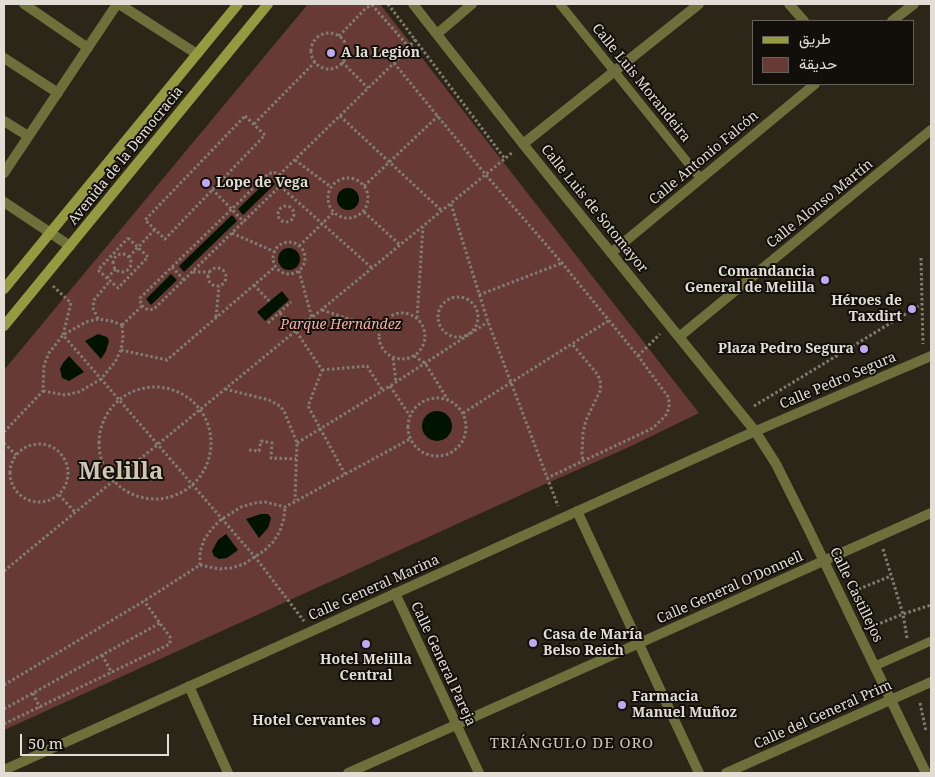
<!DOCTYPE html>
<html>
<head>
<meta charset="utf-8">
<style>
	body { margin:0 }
	#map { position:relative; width:935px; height:777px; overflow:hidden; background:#2c2619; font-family:"Noto Serif",Vazirmatn,serif }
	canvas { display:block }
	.frame { position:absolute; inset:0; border:5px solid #e2ded6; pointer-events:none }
	.legend { position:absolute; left:752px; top:20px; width:162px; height:65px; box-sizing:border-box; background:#120f0a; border:1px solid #65625c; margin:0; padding:6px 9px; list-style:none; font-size:15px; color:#e2ded6 }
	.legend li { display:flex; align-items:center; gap:10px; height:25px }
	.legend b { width:25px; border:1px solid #65625c }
	.scale { position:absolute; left:20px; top:734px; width:149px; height:22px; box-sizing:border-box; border:2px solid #e2ded6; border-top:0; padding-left:6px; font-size:15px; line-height:18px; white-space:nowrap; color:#e2ded6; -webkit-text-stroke:4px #120f0a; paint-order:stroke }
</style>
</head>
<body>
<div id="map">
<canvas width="935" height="777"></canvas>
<div class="frame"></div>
<ul class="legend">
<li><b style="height:6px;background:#959a40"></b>طريق</li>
<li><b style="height:14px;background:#673a36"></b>حديقة</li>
</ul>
<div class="scale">50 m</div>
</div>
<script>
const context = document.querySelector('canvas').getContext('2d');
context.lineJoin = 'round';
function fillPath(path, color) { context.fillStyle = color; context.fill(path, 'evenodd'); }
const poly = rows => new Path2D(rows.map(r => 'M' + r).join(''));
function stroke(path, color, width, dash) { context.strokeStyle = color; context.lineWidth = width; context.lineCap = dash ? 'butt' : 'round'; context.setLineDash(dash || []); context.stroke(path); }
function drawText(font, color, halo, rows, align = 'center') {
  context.font = font + ' "Noto Serif",serif'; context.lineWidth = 4; context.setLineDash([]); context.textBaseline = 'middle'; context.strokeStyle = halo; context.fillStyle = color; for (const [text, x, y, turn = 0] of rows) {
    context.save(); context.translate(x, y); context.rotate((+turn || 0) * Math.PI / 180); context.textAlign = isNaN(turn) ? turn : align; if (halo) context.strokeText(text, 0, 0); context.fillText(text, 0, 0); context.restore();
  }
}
const green = poly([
	[308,4,380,4,699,413,627,448,534,489,4,730,4,370]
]);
const water = poly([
	[270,178,275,184,243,215,238,209],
	'337 199a11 11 0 1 1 22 0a11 11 0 1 1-22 0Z',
	[232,215,237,221,184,272,179,266],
	'278 259a11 11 0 1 1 22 0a11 11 0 1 1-22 0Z',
	[171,274,177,280,151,305,146,299],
	[282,291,289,300,265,321,257,312],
	[98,334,107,337,109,341,106,351,101,359,85,341],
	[69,356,84,372,69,381,62,378,60,369,63,363],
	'422 426a15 15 0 1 1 30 0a15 15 0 1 1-30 0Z',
	[261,514,268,514,271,518,268,528,259,538,246,519],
	[226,534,238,550,227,558,219,559,214,556,212,551,218,540]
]);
const path = poly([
	[388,4,505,159],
	'311 51a18 18 0 1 1 36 0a18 18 0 1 1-36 0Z',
	[339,36,366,8,372,5,409,47],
	[342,62,368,88],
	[394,63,486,175,562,263,638,356,669,398,669,408,666,415,653,428,547,478],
	[245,116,265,135,165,239,145,220,245,116],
	[340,116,442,211],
	[254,124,315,62],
	[295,160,331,187],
	[274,172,279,175,281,178,280,186,154,309,148,310,141,305,140,298,268,174,274,172],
	[279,175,394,63,416,39],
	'328 198a20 20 0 1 1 40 0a20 20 0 1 1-40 0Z',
	[280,186,372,268],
	[364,186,438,116],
	[212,189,244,222],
	[451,204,488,322,558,506],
	'278 214a8 8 0 1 1 16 0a8 8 0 1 1-16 0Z',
	[364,212,400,245],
	[232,233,275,252],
	[128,238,148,257,118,288,98,270,128,238],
	'273 258a16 16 0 1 1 32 0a16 16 0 1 1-32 0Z',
	[299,246,333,213],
	'113 263a9 9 0 1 1 18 0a9 9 0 1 1-18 0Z',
	[129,257,155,229],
	[921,258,923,344],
	[172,267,184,280],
	'208 277a9 9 0 1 1 18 0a9 9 0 1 1-18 0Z',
	[299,271,312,318],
	[193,272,210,272],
	[107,278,116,269],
	[254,285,269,301],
	[53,286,71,303,63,335,255,557,304,621],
	[479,295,562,263],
	'438 317a20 20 0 1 1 40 0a20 20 0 1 1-40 0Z',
	[322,310,379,329],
	'379 336a23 23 0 1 1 46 0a23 23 0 1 1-46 0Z',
	[280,313,296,331,322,370,308,406,345,474],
	[216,317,219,286],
	[417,318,423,227],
	[98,319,93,308,94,300,110,281],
	[268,323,291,302],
	[122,325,142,306],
	[573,345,598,375,601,384,600,391,586,420,583,432,582,453,583,462],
	[121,350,167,360,275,267],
	[414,356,425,363,448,400],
	[638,356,660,334],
	[393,358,396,382],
	[322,370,367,366,383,391],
	[390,386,410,416],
	'99 443a56 56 0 1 1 112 0a56 56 0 1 1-112 0Z',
	[225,389,269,400,280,406,284,411,297,443,295,500],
	[43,391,65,395,79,392,101,379,115,362,121,350,123,338,122,325],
	'408 427a29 29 0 1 1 58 0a29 29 0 1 1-58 0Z',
	[754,406,922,304],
	[463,413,608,321],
	[4,432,43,391,44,365,49,353,63,335,86,322,98,319,111,321,122,325],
	[4,443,16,455],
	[297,443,390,386,488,322],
	'10 473a29 29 0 1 1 58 0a29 29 0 1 1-58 0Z',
	[249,450,259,451,261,441,272,443,271,458,296,459],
	[59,495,75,512],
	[200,565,200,552,204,540,211,530,219,521,241,507,254,503,265,502,285,507,410,439],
	[200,565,220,569,231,568,244,564,265,550,273,542,280,531,284,518,285,507],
	[4,571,513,152],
	[854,591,891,576],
	[871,627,903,614,883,549],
	[907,638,903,614,931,605],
	[102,655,112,673],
	[4,685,144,601,200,565],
	[33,693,40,708],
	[920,703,926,731],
	[4,709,160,623],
	[4,724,170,644,170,637,144,601]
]);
const lane = poly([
	[560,4,701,179],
	[875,666,931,641]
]);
const street = poly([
	[24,4,88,48],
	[119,4,197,54],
	[413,4,523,144,755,431,776,464,808,528,926,773],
	[789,4,804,21],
	[892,21,914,4],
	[437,34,472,4],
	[4,58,58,93],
	[4,121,28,136],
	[523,144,699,4],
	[4,173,117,4],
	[4,202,70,246],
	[611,253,815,84],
	[679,337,931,130],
	[577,511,699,773],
	[395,593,479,773],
	[189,686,228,773],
	[4,770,742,437,931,356],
	[348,773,931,513],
	[726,773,931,682]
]);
const secondary = poly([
	[4,289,238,4],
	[4,326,268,4]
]);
const markers = [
	[331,53,5,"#c0a8f3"],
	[206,183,5,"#c0a8f3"],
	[825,280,5,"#c0a8f3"],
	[912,309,5,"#c0a8f3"],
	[864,349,5,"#c0a8f3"],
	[533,643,5,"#c0a8f3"],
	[366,644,5,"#c0a8f3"],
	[622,705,5,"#c0a8f3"],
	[376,721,5,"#c0a8f3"]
];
const poiNames = [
	["A la Legión",341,53],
	["Lope de Vega",216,183],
	["Comandancia",815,272,"right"],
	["General de Melilla",815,288,"right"],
	["Héroes de",902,301,"right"],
	["Taxdirt",902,317,"right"],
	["Plaza Pedro Segura",854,349,"right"],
	["Casa de María",543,635],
	["Belso Reich",543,651],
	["Hotel Melilla",366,660,"center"],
	["Central",366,676,"center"],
	["Farmacia",632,697],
	["Manuel Muñoz",632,713],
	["Hotel Cervantes",366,721,"right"]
];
const streetNames = [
	["Calle Luis Morandeira",641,83,51],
	["Avenida de la Democracia",126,156,-51],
	["Calle Antonio Falcón",704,158,-40],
	["Calle Alonso Martín",820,204,-39],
	["Calle Luis de Sotomayor",594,209,51],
	["Calle Pedro Segura",838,381,-23],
	["Calle General Marina",374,588,-24],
	["Calle General O'Donnell",730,588,-24],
	["Calle Castillejos",856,595,64],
	["Calle General Pareja",443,664,65],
	["Calle del General Prim",823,715,-24]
];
const parkNames = [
	["Parque Hernández",341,325]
];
const neighbourhoodNames = [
	["TRIÁNGULO DE ORO",572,744]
];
const townNames = [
	["Melilla",121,472]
];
fillPath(green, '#673a36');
fillPath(water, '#001300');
stroke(path, '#827d73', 3, [2.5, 2.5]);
stroke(lane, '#6d703b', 9);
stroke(street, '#6d703b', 10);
stroke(secondary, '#959a40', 10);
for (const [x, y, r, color] of markers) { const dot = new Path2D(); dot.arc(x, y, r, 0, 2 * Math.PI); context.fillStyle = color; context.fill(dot); stroke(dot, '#120f0a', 2); }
drawText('bold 14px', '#e2ded6', '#120f0a', poiNames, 'left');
drawText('14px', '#e2ded6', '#120f0a', streetNames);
drawText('italic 14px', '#f2aca6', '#120f0a', parkNames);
context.letterSpacing = '1px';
drawText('15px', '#cfc7b6', '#120f0a', neighbourhoodNames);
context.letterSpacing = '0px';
drawText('bold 24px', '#cfc7b6', '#120f0a', townNames);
</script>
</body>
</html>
